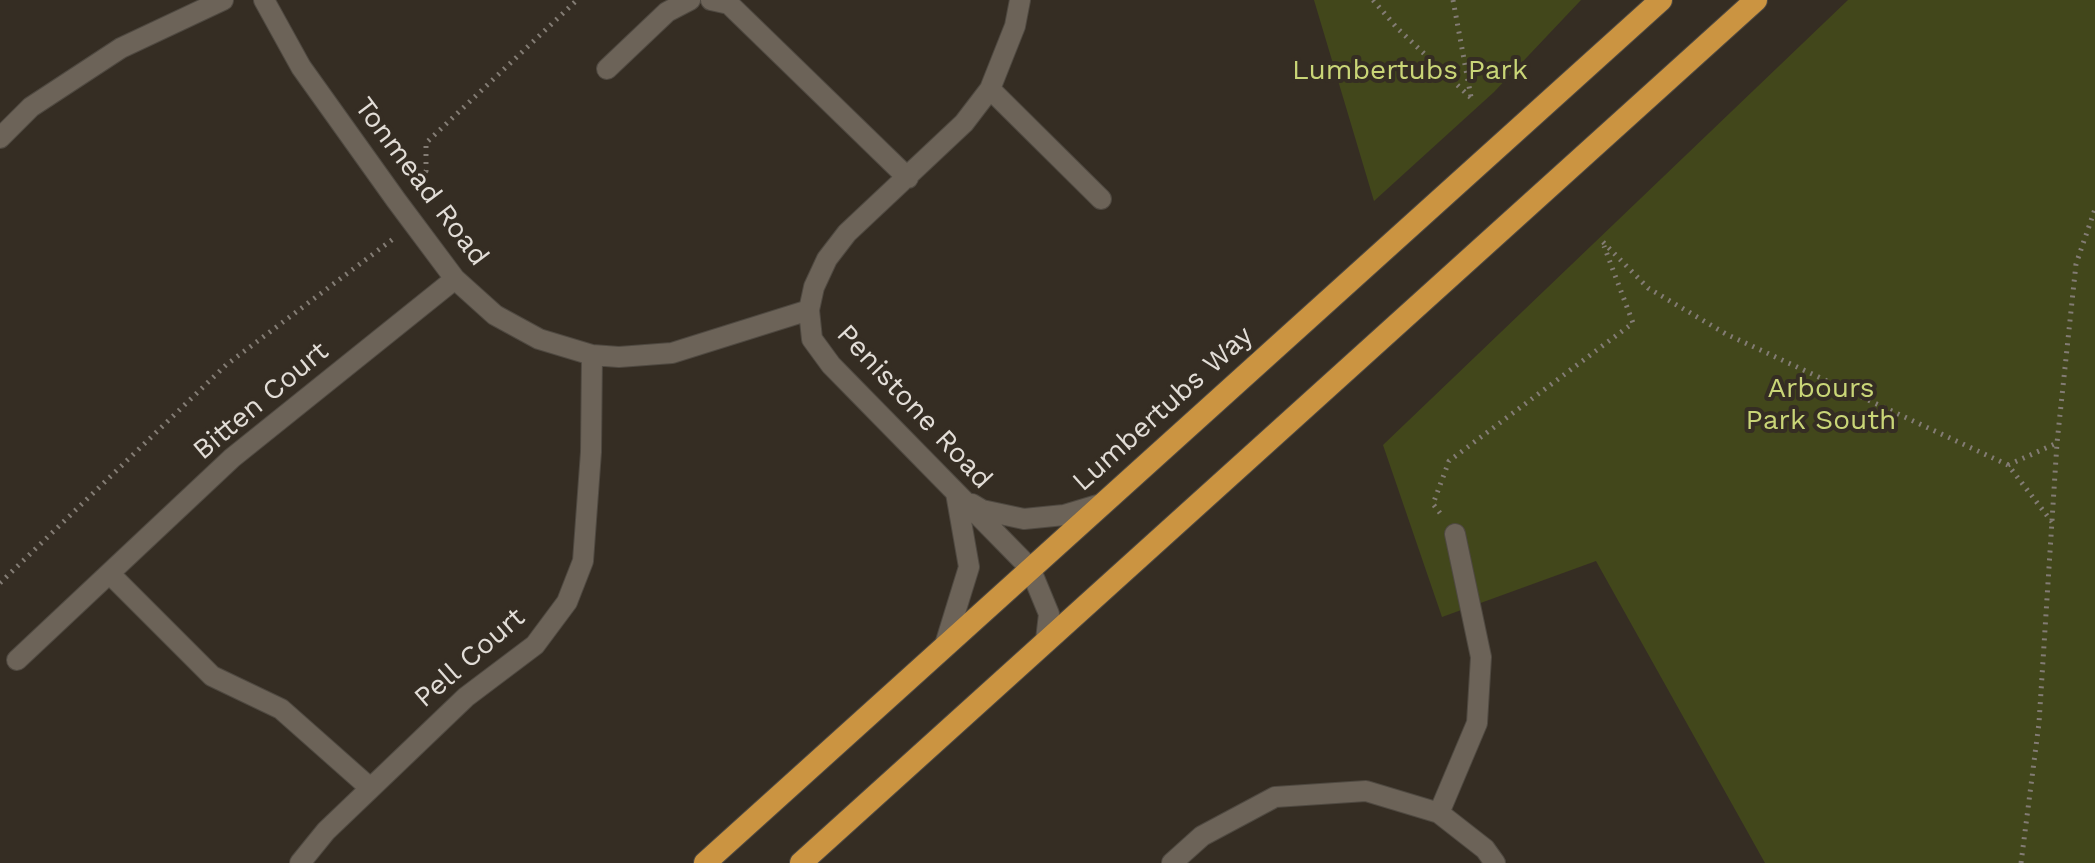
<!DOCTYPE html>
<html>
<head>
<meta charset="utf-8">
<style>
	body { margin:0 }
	canvas { display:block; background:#352d23 }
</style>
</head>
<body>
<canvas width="2095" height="863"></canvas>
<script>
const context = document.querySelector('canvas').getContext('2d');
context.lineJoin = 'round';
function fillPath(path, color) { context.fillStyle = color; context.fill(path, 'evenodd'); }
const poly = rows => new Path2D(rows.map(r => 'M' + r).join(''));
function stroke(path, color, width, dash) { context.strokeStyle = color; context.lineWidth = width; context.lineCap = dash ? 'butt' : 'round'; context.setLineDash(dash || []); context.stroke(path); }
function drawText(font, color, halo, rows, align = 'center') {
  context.font = font + ' "Work Sans",sans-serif'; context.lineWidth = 8; context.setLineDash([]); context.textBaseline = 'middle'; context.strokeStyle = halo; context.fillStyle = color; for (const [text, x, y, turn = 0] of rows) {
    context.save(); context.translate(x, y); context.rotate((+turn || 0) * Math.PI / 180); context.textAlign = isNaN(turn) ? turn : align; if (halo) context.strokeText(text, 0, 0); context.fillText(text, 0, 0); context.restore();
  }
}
const green = poly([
	[1314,0,1581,0,1494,92,1374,201],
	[1848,0,2095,0,2095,863,1765,863,1596,561,1442,617,1383,445]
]);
const path = poly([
	[1373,0,1397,28,1471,98],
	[1453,0,1471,97],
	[414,183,426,171,426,143,577,0],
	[1603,242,1648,288,1726,334,2008,465,2052,522],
	[2008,465,2057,443,2076,264,2095,209],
	[1440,513,1433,504,1449,461,1633,323,1604,246],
	[0,583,226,365,393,239],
	[2021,863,2039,723,2057,443]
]);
const minor = poly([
	[264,0,301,67,396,200,455,279,495,315,539,339,592,355,619,357,672,353,809,310],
	[711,0,729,4,908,178],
	[1020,0,1015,26,990,89,964,123,847,233,827,259,814,287,809,310,812,339,831,365,1030,568,1049,614,1046,640],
	[607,69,667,12,690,0],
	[990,89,1101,199],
	[0,138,31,107,121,48,223,0],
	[972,504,982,510,1024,519,1064,515,1104,503],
	[110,574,212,676,281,709,369,787],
	[944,648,969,567,956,493],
	[17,660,232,458,455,279],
	[1439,813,1477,723,1481,657,1455,534],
	[300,863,326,831,466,697,535,645,567,602,583,561,591,452,592,355],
	[1172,863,1202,836,1275,797,1366,791,1439,813,1485,849,1495,863]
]);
const trunk = poly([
	[705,863,1661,0],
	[801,863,1756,0]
]);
const parkNames = [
	["Lumbertubs Park",1410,71],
	["Arbours",1821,389],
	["Park South",1821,421]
];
const streetNames = [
	["Tonmead Road",421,182,53],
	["Bitten Court",261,401,-40],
	["Penistone Road",914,407,47],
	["Lumbertubs Way",1163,409,-42],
	["Pell Court",470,658,-41]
];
fillPath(green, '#42471b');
stroke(minor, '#4f4941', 22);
stroke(trunk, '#4f4941', 24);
stroke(path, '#837c74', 5, [2, 6]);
stroke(minor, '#6c6358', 20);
stroke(trunk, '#cb9441', 22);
drawText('28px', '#c9d577', '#352d23', parkNames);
drawText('28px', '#e2ddd7', '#352d23', streetNames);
</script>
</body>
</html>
